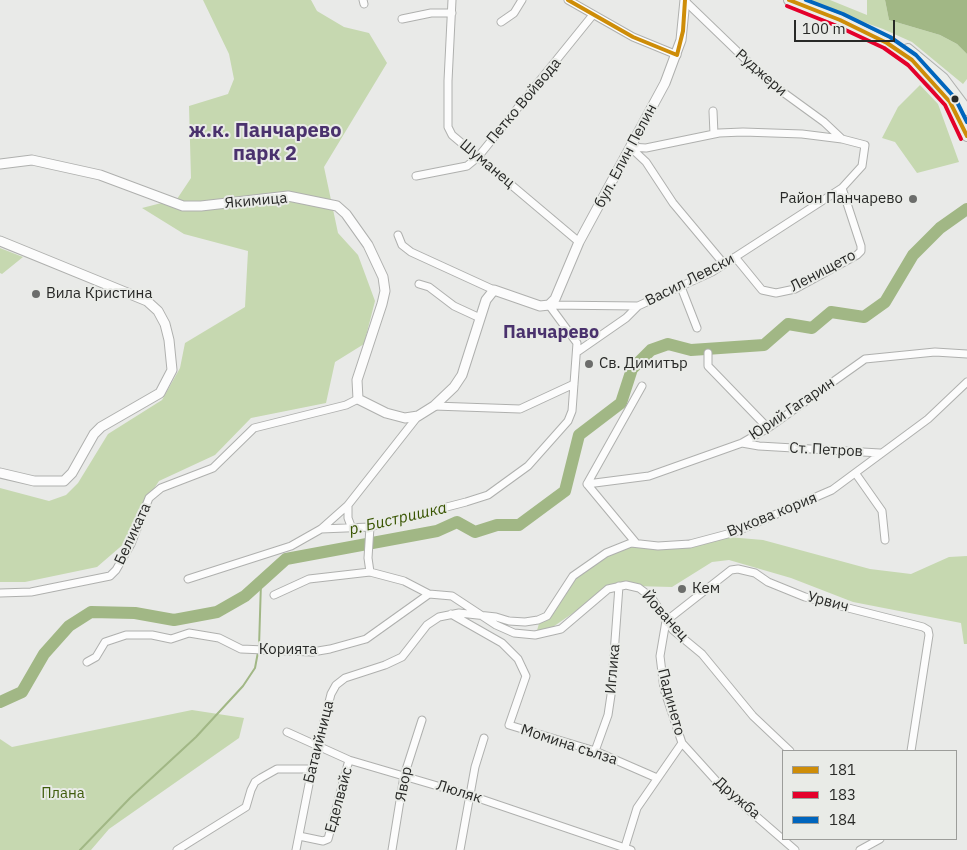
<!DOCTYPE html>
<html>
<head>
<meta charset="utf-8">
<style>
	body { margin:0 }
	#map { position:relative; width:967px; height:850px; overflow:hidden; background:#e9eae8; font-family:"IBM Plex Sans",sans-serif }
	canvas { display:block }
	.legend { position:absolute; left:782px; top:750px; width:175px; height:90px; box-sizing:border-box; background:#e9ebe7; border:1px solid #9c9d9a; margin:0; padding:6px 9px; list-style:none; font-size:15px; color:#282927 }
	.legend li { display:flex; align-items:center; gap:10px; height:25px }
	.legend b { width:25px; border:1px solid #9c9d9a }
	.scale { position:absolute; left:794px; top:20px; width:101px; height:22px; box-sizing:border-box; border:2px solid #282927; border-top:0; padding-left:6px; font-size:15px; line-height:18px; white-space:nowrap; color:#282927; -webkit-text-stroke:4px #e9ebe7; paint-order:stroke }
</style>
</head>
<body>
<div id="map">
<canvas width="967" height="850"></canvas>
<ul class="legend">
<li><b style="height:6px;background:#ce8d08"></b>181</li>
<li><b style="height:6px;background:#e4002b"></b>183</li>
<li><b style="height:6px;background:#0065bd"></b>184</li>
</ul>
<div class="scale">100 m</div>
</div>
<script>
const context = document.querySelector('canvas').getContext('2d');
context.lineJoin = 'round';
function fillPath(path, color) { context.fillStyle = color; context.fill(path, 'evenodd'); }
const poly = rows => new Path2D(rows.map(r => 'M' + r).join(''));
function stroke(path, color, width, dash) { context.strokeStyle = color; context.lineWidth = width; context.lineCap = dash ? 'butt' : 'round'; context.setLineDash(dash || []); context.stroke(path); }
function drawText(font, color, halo, rows, align = 'center') {
  context.font = font + ' "IBM Plex Sans",sans-serif'; context.lineWidth = 4; context.setLineDash([]); context.textBaseline = 'middle'; context.strokeStyle = halo; context.fillStyle = color; for (const [text, x, y, turn = 0] of rows) {
    context.save(); context.translate(x, y); context.rotate((+turn || 0) * Math.PI / 180); context.textAlign = isNaN(turn) ? turn : align; if (halo) context.strokeText(text, 0, 0); context.fillText(text, 0, 0); context.restore();
  }
}
const green = poly([
	[203,0,311,0,317,11,344,27,369,33,387,63,324,167,338,233,358,255,375,301,364,344,335,362,326,403,251,418,215,455,159,481,138,513,126,542,97,567,25,582,0,582,0,488,49,501,66,495,78,483,108,434,162,400,180,368,185,343,245,307,248,251,184,234,142,208,177,199,191,178,189,106,228,94,234,79,229,54],
	[801,0,830,0,867,15,867,0,885,0,889,20,940,35,957,44,967,54,967,79,963,84,912,42,883,29],
	[920,85,938,104,959,162,917,173,895,142,882,138,898,107],
	[0,248,23,257,2,274,0,273],
	[728,537,763,540,870,569,911,574,949,557,967,556,967,644,964,644,961,623,853,602,791,578,729,560,712,562,672,587,633,586,608,589,547,631,536,634,540,620,574,577,586,567,631,543,659,547],
	[192,710,244,718,239,738,109,829,91,850,0,850,0,739,12,747]
]);
const water = poly([
	[885,0,967,0,967,54,957,44,940,35,889,20]
]);
const stream = poly([
	[259,647,261,582],
	[80,850,130,798,196,737,243,686,255,668,258,652]
]);
const river = poly([
	[0,702,22,692,44,654,69,626,91,612,135,613,174,620,217,612,245,596,286,559,437,531,457,522,475,532,497,525,519,525,565,491,579,435,621,403,632,369,651,350,668,344,691,350,764,345,788,324,812,328,831,312,864,317,885,302,913,255,940,228,967,209]
]);
const minor = poly([
	[363,0,364,4],
	[452,0,448,81,448,127,452,135,579,242],
	[568,0,633,37,677,55],
	[685,1,769,82,824,122,842,139],
	[402,19,431,13,452,13],
	[501,22,514,13,522,0],
	[713,111,714,134],
	[630,147,646,162,673,203,724,264],
	[416,176,467,166,478,157,592,16],
	[398,235,402,245,411,252,494,290],
	[735,257,762,290,776,293,795,289,857,255,861,251,861,246,842,188],
	[419,284,429,287,454,306,480,318],
	[681,287,697,328],
	[549,305,638,306,712,272,842,188,862,166,865,145,842,139,802,134,743,132,719,133,646,148,630,147],
	[577,352,626,318,638,306],
	[708,353,708,366,768,428],
	[434,406,520,409,574,384],
	[742,443,759,446,880,453],
	[856,474,882,511,885,540],
	[587,484,649,476,742,443,768,428,865,359,935,352,967,354],
	[348,505,348,518,351,526],
	[370,527,368,558,370,572],
	[321,529,370,527,466,502,488,495,528,466,568,421,572,411,577,343,549,305],
	[636,543,587,484,642,386],
	[188,579,291,546,321,529,348,505,418,416],
	[0,593,31,592,110,576,116,570,131,544,149,498,161,488,213,468,254,428,346,405,358,399],
	[274,595,309,579,370,572,404,581,429,594],
	[451,614,502,643,518,659,526,676,509,725,595,751,657,778],
	[87,662,96,657,105,642,126,635,152,635,171,639,189,633,219,638,241,649,312,652,330,649,366,639,429,594,452,596,496,625,514,633,535,635,561,629,608,589,626,585,639,588,651,597,673,630,702,654,753,716,790,751],
	[287,732,349,760,475,797,631,850],
	[682,743,720,785,795,850],
	[595,751,608,715,611,695,619,586],
	[299,836,323,841,328,839,349,760],
	[177,850,246,807,251,790,255,782,261,778,277,769,312,769],
	[296,850,312,769,331,694,336,685,345,678,385,665,402,657,427,625,439,617,459,613,496,617,509,621,525,622,538,620,547,616,573,576,606,553,631,543,658,546,690,544,735,532,832,490,928,419,967,382],
	[392,850,404,776,422,720],
	[460,850,475,767,484,738],
	[624,850,637,808,682,743,664,689,660,656,666,621,731,570,738,569,755,573,768,582,805,597,923,627,928,630,929,635,911,751],
	[860,850,880,839]
]);
const tertiary = poly([
	[0,164,32,160,100,175,183,206,201,206,288,196,337,206,346,214,368,245,383,277,385,291,382,304,357,380,358,399,386,413,405,418,418,416,434,406,454,387,462,375,486,300,494,290,540,306,549,305,555,299,579,242,665,83,681,40,685,0],
	[0,241,147,301,158,311,165,324,169,340,172,370,160,393,101,427,94,434,72,473,64,481,34,481,0,473]
]);
const secondary = poly([
	[789,0,840,20,887,43,912,60,936,84,950,102,967,136],
	[908,49,943,78,967,110]
]);
const bus1 = poly([
	[568,0,633,37,677,55,683,31,685,0],
	[789,0,840,20,887,43,912,60,950,102,967,136]
]);
const bus2 = poly([
	[787,6,837,26,884,48,908,65,945,105,961,139]
]);
const bus3 = poly([
	[806,0,843,14,890,37,916,55,955,98,967,122]
]);
const markers = [
	[955,99,4.5,"#282927"],
	[913,199,5,"#6c6d6b"],
	[36,294,5,"#6c6d6b"],
	[589,364,5,"#6c6d6b"],
	[682,589,5,"#6c6d6b"]
];
const streetNames = [
	["Руджери",761,73,41],
	["Петко Войвода",524,101,-50],
	["бул. Елин Пелин",626,156,-62],
	["Шуманец",487,164,40],
	["Якимица",256,201,-5],
	["Ленището",823,271,-28],
	["Васил Левски",690,280,-27],
	["Юрий Гагарин",792,409,-34],
	["Ст. Петров",826,450,3],
	["Вукова кория",772,515,-22],
	["Беликата",133,534,-65],
	["Урвич",828,602,15],
	["Йованец",665,616,48],
	["Корията",288,650],
	["Иглика",613,669,-85],
	["Падинето",671,702,75],
	["Батаийница",319,742,-76],
	["Момина сълза",569,745,18],
	["Явор",404,784,-79],
	["Люляк",459,792,17],
	["Дружба",737,798,41],
	["Еделвайс",339,800,-75]
];
const poiNames = [
	["Район Панчарево",903,199,"right"],
	["Вила Кристина",46,294],
	["Св. Димитър",599,364],
	["Кем",692,589]
];
const parkNames = [
	["Плана",63,794]
];
const waterNames = [
	["р. Бистришка",398,519,-13]
];
const quarterNames = [
	["Панчарево",551,333]
];
const districtNames = [
	["ж.к. Панчарево",265,131],
	["парк 2",265,154]
];
fillPath(green, '#c6d8b0');
fillPath(water, '#a1b785');
stroke(stream, '#a1b785', 2);
stroke(river, '#a1b785', 12);
stroke(minor, '#afb0ae', 9);
stroke(tertiary, '#afb0ae', 11);
stroke(secondary, '#afb0ae', 12);
stroke(minor, '#fcfcfc', 7);
stroke(tertiary, '#fcfcfc', 9);
stroke(secondary, '#eceeeb', 10);
stroke(bus1, '#ce8d08', 4);
stroke(bus2, '#e4002b', 4);
stroke(bus3, '#0065bd', 4);
for (const [x, y, r, color] of markers) { const dot = new Path2D(); dot.arc(x, y, r, 0, 2 * Math.PI); context.fillStyle = color; context.fill(dot); stroke(dot, '#e9ebe7', 2); }
drawText('15px', '#282927', '#e9ebe7', streetNames);
drawText('15px', '#282927', '#e9ebe7', poiNames, 'left');
drawText('15px', '#3f5c0c', '#e9ebe7', parkNames);
drawText('italic 16px', '#385400', '#e9ebe7', waterNames);
drawText('bold 18px', '#4a326d', '#e9ebe7', quarterNames);
drawText('bold 20px', '#4a326d', '#e9ebe7', districtNames);
</script>
</body>
</html>
